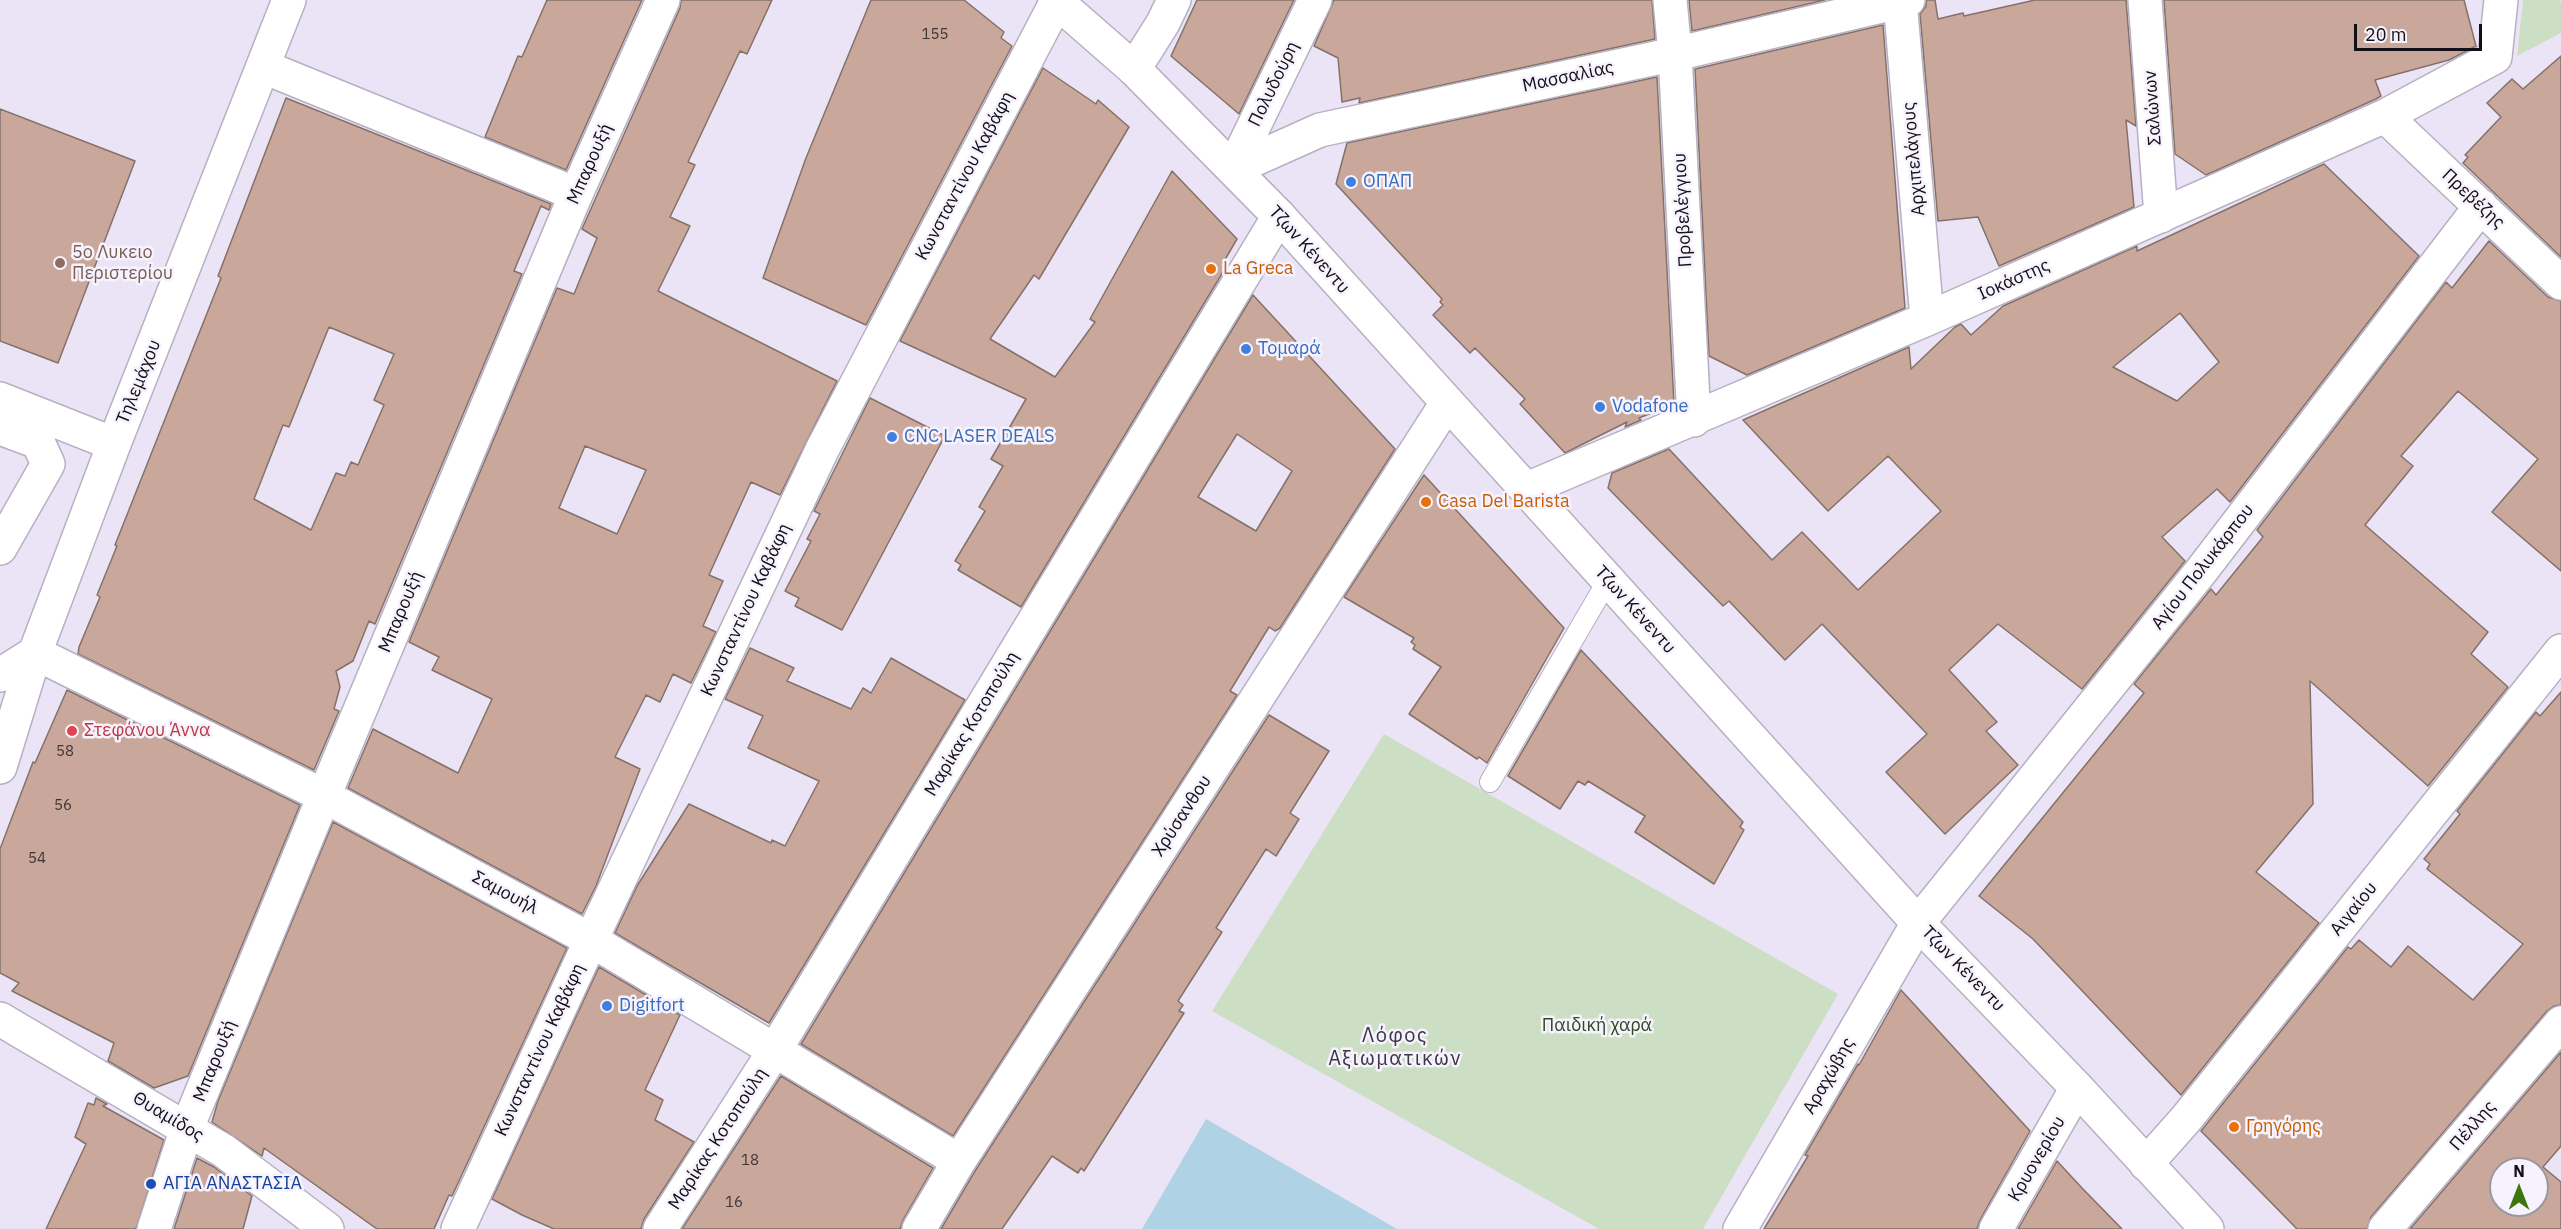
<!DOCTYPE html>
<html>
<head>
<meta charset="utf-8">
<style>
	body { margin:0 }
	#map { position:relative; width:2561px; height:1229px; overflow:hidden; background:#ebe4f7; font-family:"IBM Plex Sans",sans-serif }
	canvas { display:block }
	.north { position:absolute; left:2489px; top:1157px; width:60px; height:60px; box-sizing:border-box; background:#f7f3fe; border:2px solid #9b98a1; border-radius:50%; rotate:0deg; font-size:16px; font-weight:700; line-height:24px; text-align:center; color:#120f16 }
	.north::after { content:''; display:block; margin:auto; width:21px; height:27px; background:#3c770e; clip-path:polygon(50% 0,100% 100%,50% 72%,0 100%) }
	.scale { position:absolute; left:2354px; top:24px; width:128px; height:27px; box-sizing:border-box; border:3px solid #120f16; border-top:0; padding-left:8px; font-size:18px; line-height:21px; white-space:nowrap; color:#120f16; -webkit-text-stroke:4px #f7f3fe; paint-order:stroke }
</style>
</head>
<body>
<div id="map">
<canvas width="2561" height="1229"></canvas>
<div class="north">N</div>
<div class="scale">20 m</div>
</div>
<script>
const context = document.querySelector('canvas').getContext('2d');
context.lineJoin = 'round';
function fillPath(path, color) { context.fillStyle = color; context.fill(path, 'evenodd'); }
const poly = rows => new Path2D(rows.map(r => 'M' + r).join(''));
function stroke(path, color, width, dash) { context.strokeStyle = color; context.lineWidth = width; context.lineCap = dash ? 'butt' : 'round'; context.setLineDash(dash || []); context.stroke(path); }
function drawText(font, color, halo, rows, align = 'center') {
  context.font = font + ' "IBM Plex Sans",sans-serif'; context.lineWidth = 5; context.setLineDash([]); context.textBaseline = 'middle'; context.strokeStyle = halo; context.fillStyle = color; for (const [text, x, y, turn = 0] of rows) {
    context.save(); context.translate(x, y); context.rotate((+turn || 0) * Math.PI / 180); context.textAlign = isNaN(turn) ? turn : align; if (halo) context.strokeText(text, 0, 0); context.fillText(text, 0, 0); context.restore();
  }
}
const green = poly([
	[2523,0,2559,0,2561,2,2561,33,2517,56],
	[1384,734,1838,994,1703,1229,1599,1229,1212,1011]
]);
const water = poly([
	[1206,1119,1397,1229,1142,1229]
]);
const building = poly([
	[547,0,642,0,566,170,485,137,518,56,522,57,547,0],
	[681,0,772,0,747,54,740,51,688,162,695,165,670,217,690,226,658,291,837,381,780,495,751,482,709,575,723,581,703,626,716,632,691,683,673,674,660,702,646,695,615,757,640,769,596,886,582,914,348,788,373,729,458,773,492,699,432,670,439,657,409,642,557,288,574,294,597,238,582,229,680,8,681,0],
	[585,446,646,470,617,534,559,508,585,446],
	[871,0,964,0,1004,32,1001,38,1012,46,866,325,763,278,806,158,871,0],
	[1197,0,1294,0,1239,114,1171,56,1197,0],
	[1334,0,1652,0,1655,39,1359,103,1360,98,1342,102,1338,58,1314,46,1334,0],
	[1689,0,1825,0,1692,31,1689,0],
	[1926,0,1935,0,1938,19,1963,13,1964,16,2035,0,2126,0,2136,126,2126,120,2134,207,1999,266,1978,217,1938,221,1920,14,1926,6,1926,0],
	[2164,0,2464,0,2476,46,2449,60,2375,80,2381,96,2376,99,2206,175,2175,154,2164,0],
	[1883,25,1905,308,1747,375,1709,356,1695,69,1883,25],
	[2561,56,2561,257,2463,163,2468,157,2465,155,2501,117,2487,103,2512,79,2523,89,2561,56],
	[1043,68,1096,104,1098,100,1129,127,1039,279,1034,275,990,339,1055,377,1095,322,1090,319,1172,171,1237,239,1223,263,1226,267,1021,607,958,570,961,565,955,561,985,511,979,507,1003,466,991,459,1026,399,900,341,1043,68],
	[1657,77,1674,404,1639,418,1641,420,1625,427,1627,422,1565,453,1520,404,1525,399,1475,348,1470,353,1433,315,1443,305,1440,302,1442,299,1336,184,1347,143,1657,77],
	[286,98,551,204,549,210,541,206,514,271,522,274,375,624,369,621,353,661,336,671,340,687,334,709,339,711,314,770,78,654,79,647,100,597,97,595,117,546,115,545,221,278,218,276,286,98],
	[329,327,394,354,374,400,384,405,358,465,351,462,345,476,336,473,311,530,254,499,283,425,289,427,329,327],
	[0,109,135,161,58,363,0,341,0,109],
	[2324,164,2419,256,2230,502,2217,489,2162,537,2185,561,2082,689,1998,624,1949,670,1997,722,1986,731,2018,765,1945,834,1886,772,1927,734,1822,624,1785,660,1729,601,1723,606,1608,488,1612,473,1669,449,1772,560,1802,532,1858,590,1941,511,1888,456,1828,511,1743,420,1909,347,1911,369,1955,327,1961,324,1971,335,2003,306,2137,246,2137,251,2324,164],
	[2180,313,2219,362,2177,401,2113,367,2180,313],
	[2489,241,2548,297,2561,301,2561,571,2492,512,2538,459,2458,391,2401,456,2413,466,2365,525,2488,632,2471,654,2508,687,2428,786,2310,681,2313,804,2256,872,2319,923,2181,1095,2033,939,1979,896,2144,693,2134,684,2211,589,2216,595,2263,537,2257,530,2446,282,2452,288,2489,241],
	[1253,295,1395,449,1280,628,1275,631,1269,627,1230,691,1237,695,953,1136,801,1044,1253,295],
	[1237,434,1292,471,1256,531,1198,497,1237,434],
	[870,398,945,436,842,630,795,606,799,598,785,591,811,541,807,539,820,514,814,511,870,398],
	[1424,475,1564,628,1487,763,1479,757,1477,759,1409,714,1441,667,1413,649,1415,645,1411,642,1414,638,1344,597,1424,475],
	[750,648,794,668,787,681,851,709,863,688,871,693,891,658,965,700,769,1023,615,933,637,886,689,804,771,843,772,840,785,846,819,781,748,748,763,716,725,699,750,648],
	[1581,650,1743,822,1740,827,1744,830,1714,884,1635,832,1645,816,1588,781,1585,785,1578,781,1560,809,1508,776,1581,650],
	[67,690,300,805,188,1076,154,1088,108,1061,114,1043,12,991,19,983,0,973,0,849,33,762,35,763,67,690],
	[2561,692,2561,1005,2554,1006,2547,1011,2371,1217,2367,1229,2297,1229,2201,1131,2348,947,2351,949,2359,940,2391,967,2408,946,2473,1000,2523,944,2427,869,2430,864,2424,859,2460,814,2457,811,2536,712,2540,716,2561,692],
	[1269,715,1329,751,1290,813,1299,819,1276,856,1266,849,1216,928,1222,932,1178,1001,1183,1005,1179,1011,1184,1013,1084,1171,1081,1168,1078,1173,1052,1156,1002,1229,941,1229,975,1171,1269,715],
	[333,822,567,948,452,1196,449,1195,434,1229,377,1229,264,1148,262,1156,212,1122,218,1101,333,822],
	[599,967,680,1015,645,1090,663,1100,655,1120,694,1142,644,1219,641,1229,554,1229,522,1215,492,1199,599,967],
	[1901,990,2030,1131,1980,1220,1977,1229,1764,1229,1808,1156,1805,1155,1858,1064,1859,1065,1901,990],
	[2561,1052,2561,1146,2543,1167,2561,1182,2561,1229,2410,1229,2561,1052],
	[2501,1169,2537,1169,2537,1205,2501,1205,2501,1169],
	[781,1076,933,1168,903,1220,900,1229,682,1229,781,1076],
	[96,1098,107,1104,103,1106,164,1140,136,1229,46,1229,86,1144,75,1137,88,1103,94,1105,96,1098],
	[197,1158,214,1167,252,1196,243,1229,174,1229,197,1158],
	[2057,1161,2082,1188,2122,1229,2018,1229,2057,1161]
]);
const lane = poly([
	[1490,782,1608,580]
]);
const street = poly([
	[1670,0,1675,54,1694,420],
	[1900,0,1927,319],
	[2145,0,2161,216],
	[264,67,576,194],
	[1134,69,1163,23,1174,0],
	[2385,116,2561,283],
	[1233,169,1320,130,1675,54,1908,0],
	[1233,169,1315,0],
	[0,399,114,444],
	[0,428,38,442,48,464,0,548],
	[1527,489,1927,319,2385,116,2495,57,2501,0],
	[0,767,35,653,324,796,591,940,959,1161],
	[0,1019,224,1151,327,1229],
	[2146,1164,2186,1119,2561,651],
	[458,1229,591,940,822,450,1057,1],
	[660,1229,775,1050,1279,216],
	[919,1229,959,1161,1447,403],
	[1740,1229,1918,923,2202,570,2481,206],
	[1996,1229,2077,1088],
	[2385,1229,2561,1023]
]);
const secondary = poly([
	[1055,0,1134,69,1279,216,1918,923,2077,1088,2207,1229],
	[0,675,35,653,114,444,289,0],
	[154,1229,187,1128,324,796,576,194,663,0]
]);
const markers = [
	[1351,182,6,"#3f7fe0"],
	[60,263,6,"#8d6e63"],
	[1211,269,6,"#e8710a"],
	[1246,349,6,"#3f7fe0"],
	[1600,407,6,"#3f7fe0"],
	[892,437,6,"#3f7fe0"],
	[1426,502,6,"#e8710a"],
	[72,731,6,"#e0444e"],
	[607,1006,6,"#3f7fe0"],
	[2234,1127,6,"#e8710a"],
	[151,1184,6,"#1a4fb4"]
];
const numberNames = [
	["155",935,35],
	["58",65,752],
	["56",63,806],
	["54",37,859],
	["18",750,1161],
	["16",734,1203]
];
const streetNames = [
	["Μασσαλίας",1568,77,-12],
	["Πολυδούρη",1274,84,-64],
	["Σαλώνων",2153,108,-94],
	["Αρχιπελάγους",1914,159,-95],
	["Μπαρουξή",590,164,-66],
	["Κωνσταντίνου Καβάφη",965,176,-62],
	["Πρεβέζης",2473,199,43],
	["Προβελέγγιου",1683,210,-93],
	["Τζων Κένεντυ",1309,250,48],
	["Ιοκάστης",2014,280,-24],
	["Τηλεμάχου",139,382,-68],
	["Αγίου Πολυκάρπου",2203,567,-52],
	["Κωνσταντίνου Καβάφη",746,610,-65],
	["Τζων Κένεντυ",1635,610,48],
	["Μπαρουξή",401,612,-67],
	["Μαρίκας Κοτοπούλη",972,724,-59],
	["Χρύσανθου",1182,816,-57],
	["Σαμουήλ",505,893,28],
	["Αιγαίου",2354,909,-51],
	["Τζων Κένεντυ",1963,969,46],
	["Κωνσταντίνου Καβάφη",540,1050,-65],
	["Μπαρουξή",215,1061,-68],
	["Αραχώβης",1829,1076,-60],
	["Θυαμίδος",168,1117,31],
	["Πέλλης",2473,1126,-49],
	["Μαρίκας Κοτοπούλη",718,1139,-57],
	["Κρυονερίου",2037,1159,-60]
];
const shopNames = [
	["ΟΠΑΠ",1363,182],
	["Τομαρά",1258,349],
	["Vodafone",1612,407],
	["CNC LASER DEALS",904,437],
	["Digitfort",619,1006]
];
const educationNames = [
	["5ο Λυκειο",72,253],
	["Περιστερίου",72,274]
];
const foodNames = [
	["La Greca",1223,269],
	["Casa Del Barista",1438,502],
	["Γρηγόρης",2246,1127]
];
const healthNames = [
	["Στεφάνου Άννα",84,731]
];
const parkNames = [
	["Παιδική χαρά",1597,1026]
];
const transitNames = [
	["ΑΓΙΑ ΑΝΑΣΤΑΣΙΑ",163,1184]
];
const neighbourhoodNames = [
	["Λόφος",1395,1036],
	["Αξιωματικών",1395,1059]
];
fillPath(green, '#ccdfc4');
fillPath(water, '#afd3e4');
fillPath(building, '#c9a79a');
stroke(building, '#84716a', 1.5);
stroke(lane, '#b6b0c2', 22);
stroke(street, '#b6b0c2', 36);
stroke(secondary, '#b6b0c2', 36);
stroke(lane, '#fff', 20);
stroke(street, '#fff', 33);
stroke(secondary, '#fff', 33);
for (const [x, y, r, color] of markers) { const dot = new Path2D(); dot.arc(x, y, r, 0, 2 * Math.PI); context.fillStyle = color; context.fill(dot); stroke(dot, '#f7f3fe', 2); }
drawText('15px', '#403537', null, numberNames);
drawText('18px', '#120f16', '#f7f3fe', streetNames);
drawText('18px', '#366cbe', '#f7f3fe', shopNames, 'left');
drawText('18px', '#785e54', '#f7f3fe', educationNames, 'left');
drawText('18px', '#c56008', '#f7f3fe', foodNames, 'left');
drawText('18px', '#be3a42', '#f7f3fe', healthNames, 'left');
drawText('18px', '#2d4920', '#f7f3fe', parkNames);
drawText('18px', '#164399', '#f7f3fe', transitNames, 'left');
context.letterSpacing = '1.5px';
drawText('20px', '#3c3645', '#f7f3fe', neighbourhoodNames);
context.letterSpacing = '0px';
</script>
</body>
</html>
